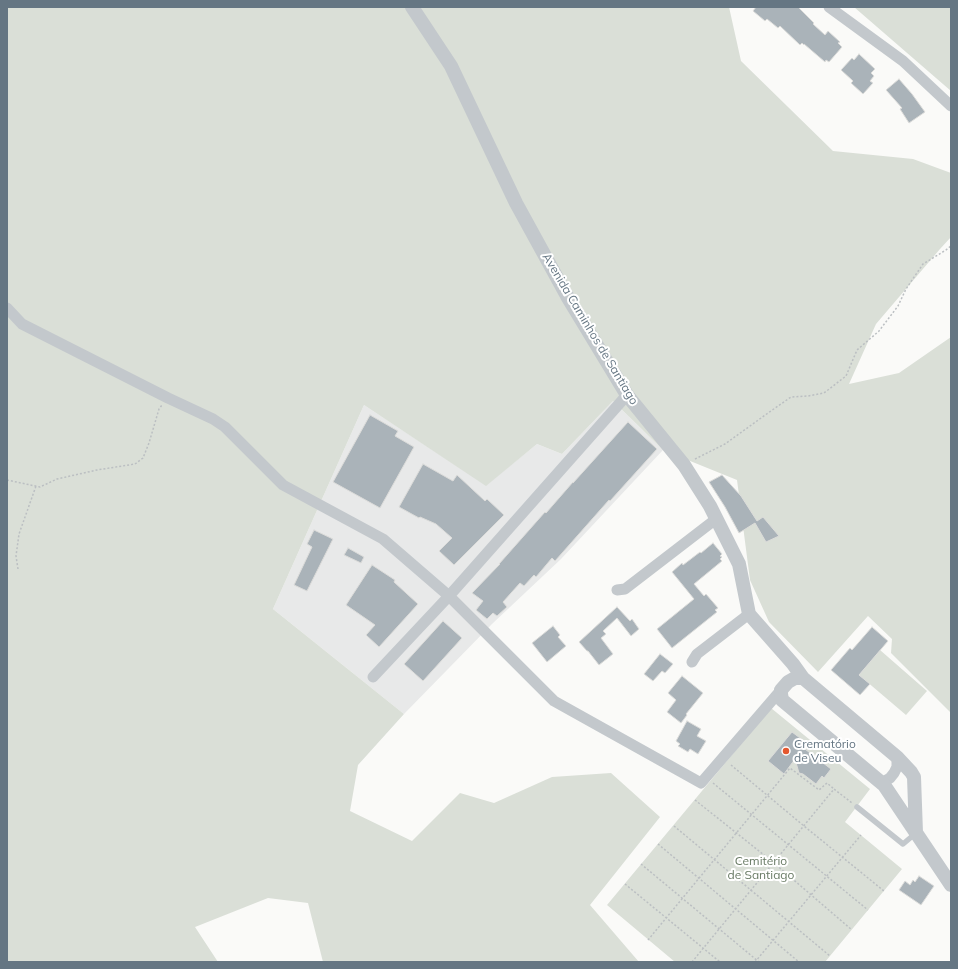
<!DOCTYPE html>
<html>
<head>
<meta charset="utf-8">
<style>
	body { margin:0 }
	#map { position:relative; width:958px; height:969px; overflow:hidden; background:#fafaf8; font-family:Mulish,sans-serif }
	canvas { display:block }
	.frame { position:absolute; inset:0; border:8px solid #657683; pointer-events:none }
</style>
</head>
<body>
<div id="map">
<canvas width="958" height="969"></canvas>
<div class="frame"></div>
</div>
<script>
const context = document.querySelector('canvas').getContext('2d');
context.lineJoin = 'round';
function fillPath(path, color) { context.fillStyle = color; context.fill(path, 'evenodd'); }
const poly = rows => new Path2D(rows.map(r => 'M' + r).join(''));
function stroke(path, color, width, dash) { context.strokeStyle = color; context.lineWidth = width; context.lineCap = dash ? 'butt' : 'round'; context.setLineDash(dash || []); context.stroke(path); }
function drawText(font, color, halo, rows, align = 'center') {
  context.font = font + ' Mulish,sans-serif'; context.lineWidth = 4; context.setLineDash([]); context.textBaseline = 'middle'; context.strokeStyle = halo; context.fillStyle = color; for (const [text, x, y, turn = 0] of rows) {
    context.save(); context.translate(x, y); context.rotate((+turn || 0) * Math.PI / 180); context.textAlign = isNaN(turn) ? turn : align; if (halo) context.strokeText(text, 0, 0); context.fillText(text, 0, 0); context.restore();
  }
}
const built = poly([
	[613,401,663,450,561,559,492,624,404,714,273,609,364,405,486,485,537,444,562,454]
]);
const green = poly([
	[7,7,729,7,741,61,833,151,913,159,951,173,951,237,940,249,876,324,849,384,899,373,951,337,951,713,891,653,892,639,868,616,818,672,769,622,750,580,737,480,663,450,613,401,562,454,537,444,486,486,364,405,273,609,404,714,358,765,350,811,412,841,460,793,494,803,552,777,611,773,660,817,590,905,639,962,323,962,308,903,268,898,195,927,218,962,7,962],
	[854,7,951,7,951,91],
	[880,650,927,691,906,715,859,675],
	[771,708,870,789,845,822,902,869,825,962,675,962,607,905]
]);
const building = poly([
	[756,7,798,7,814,23,813,24,825,35,828,31,840,42,838,43,842,47,829,62,826,60,825,62,804,44,804,45,802,43,800,45,780,26,778,28,767,19,765,21,753,11,756,7],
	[859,54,875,69,871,73,874,76,870,81,873,83,863,94,851,83,853,81,841,70,852,58,854,60,859,54],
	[899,79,912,94,925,112,909,123,900,109,902,108,886,90,899,79],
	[370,415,398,431,395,436,414,447,380,508,333,482,370,415],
	[628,422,657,449,610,501,609,500,555,561,552,558,536,577,534,575,524,586,520,583,503,602,507,607,497,616,493,613,487,619,476,610,483,601,472,593,500,564,499,564,545,512,546,513,573,482,573,483,628,422],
	[423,464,453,481,457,475,485,501,487,499,504,515,454,565,439,551,452,538,436,524,420,517,419,518,399,507,423,464],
	[722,475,741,496,757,521,763,517,779,536,766,542,755,523,739,533,725,507,709,482,722,475],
	[314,530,333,539,307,591,294,585,312,547,307,544,314,530],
	[713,543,722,554,720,556,722,557,720,559,722,561,694,584,704,596,706,594,718,608,715,610,717,612,672,648,657,629,694,599,672,572,682,563,683,565,700,552,701,553,713,543],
	[348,548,364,557,361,563,344,555,348,548],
	[372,565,395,580,394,582,418,604,379,647,366,635,375,625,346,605,372,565],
	[617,607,630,621,632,619,639,629,631,636,617,618,603,631,606,634,601,638,613,654,599,665,588,651,587,651,579,642,617,607],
	[443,621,462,638,423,681,404,664,443,621],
	[553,626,560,635,558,637,566,646,547,662,532,643,553,626],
	[872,627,888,641,859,675,870,684,860,695,831,670,850,648,852,650,872,627],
	[660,654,673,664,665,673,662,671,653,681,644,674,660,654],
	[682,676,703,693,686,714,687,715,681,723,667,712,676,700,668,693,682,676],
	[687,721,701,729,697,736,706,741,698,754,690,749,688,752,678,746,680,744,676,741,687,721],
	[792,732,804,741,801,746,831,769,824,778,822,776,816,784,803,774,799,773,795,759,784,774,768,761,792,732],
	[919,876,934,886,921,905,899,890,905,881,910,885,913,880,915,882,919,876]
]);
const path = poly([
	[695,459,725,444,768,413,791,397,808,396,824,393,846,376,857,350,879,331,898,306,906,289,923,264,946,250,951,246],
	[7,480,40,487,57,479,97,470,135,464,143,458,149,443,159,409,162,405],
	[18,569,16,556,19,534,36,486],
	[731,765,804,826,884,891],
	[713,783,868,910],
	[695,800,774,863,852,930],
	[674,826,830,956],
	[658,844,799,962],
	[641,864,759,962],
	[625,884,720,962],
	[648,940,790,768,819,790,827,783,834,789],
	[692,962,834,789,852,803],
	[755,962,861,835]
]);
const service = poly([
	[857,807,903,844,916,833]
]);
const minor = poly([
	[829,7,903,61,951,106],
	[7,308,22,324,168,398,213,419,225,427,283,485,383,539,449,596,554,701,701,783,781,690],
	[617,590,625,589,716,519],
	[692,662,697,654,749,614],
	[373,677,449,596,627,395],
	[880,781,885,781,890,778,894,773,897,767,897,757]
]);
const tertiary = poly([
	[412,7,451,66,516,203,567,296,627,395,684,465,710,506,739,564,749,614,793,664,803,678,897,757,911,772,914,777,916,833],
	[803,678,795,678,788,682,781,690,781,694,782,700,884,785,951,885]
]);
const markers = [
	[786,751,4,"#e4572e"]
];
const streetNames = [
	["Avenida Caminhos de Santiago",590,329,59]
];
const poiNames = [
	["Crematório",794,744],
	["de Viseu",794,758]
];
const parkNames = [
	["Cemitério",761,861],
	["de Santiago",761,875]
];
fillPath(built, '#e8e9e9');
fillPath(green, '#dadfd7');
fillPath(building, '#aab3b9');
stroke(building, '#dcdcda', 1);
stroke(path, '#bbbfc2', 1.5, [2, 2]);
stroke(service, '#c3c8cc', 5.5);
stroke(minor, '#c3c8cc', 11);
stroke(tertiary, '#c3c8cc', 14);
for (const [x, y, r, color] of markers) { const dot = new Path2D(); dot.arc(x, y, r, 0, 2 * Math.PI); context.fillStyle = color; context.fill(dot); stroke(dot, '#fff', 1.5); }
drawText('12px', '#657683', '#fff', streetNames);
drawText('12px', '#657683', '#fff', poiNames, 'left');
drawText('12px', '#687a64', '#fff', parkNames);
</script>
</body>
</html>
